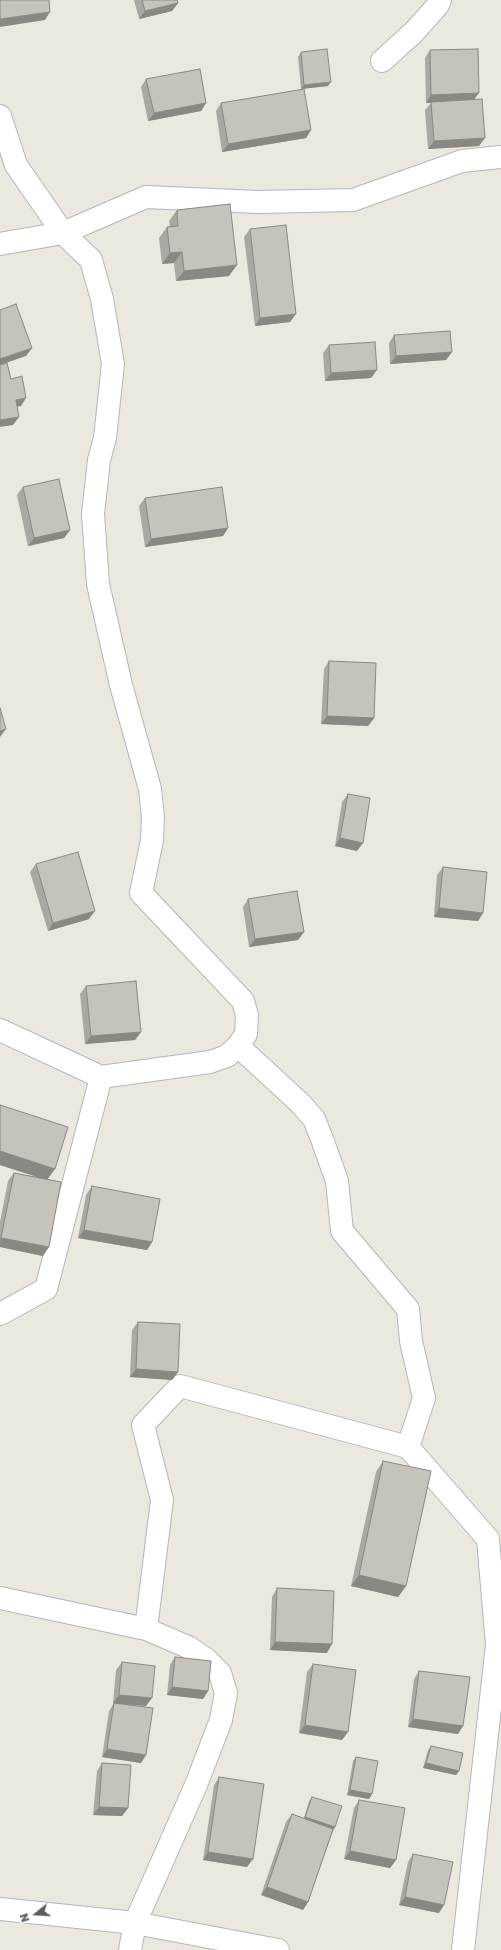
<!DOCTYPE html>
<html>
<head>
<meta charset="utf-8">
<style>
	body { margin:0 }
	#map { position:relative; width:501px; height:1950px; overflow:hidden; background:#ebe8e0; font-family:"Golos Text",sans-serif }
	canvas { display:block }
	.north { position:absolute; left:16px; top:1894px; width:40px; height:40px; -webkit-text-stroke:3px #fff; paint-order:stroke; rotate:252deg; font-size:11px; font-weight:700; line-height:16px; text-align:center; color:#595d61 }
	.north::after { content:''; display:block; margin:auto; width:14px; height:18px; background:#595d61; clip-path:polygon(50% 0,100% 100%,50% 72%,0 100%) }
</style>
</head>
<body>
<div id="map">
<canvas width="501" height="1950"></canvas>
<div class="north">N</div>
</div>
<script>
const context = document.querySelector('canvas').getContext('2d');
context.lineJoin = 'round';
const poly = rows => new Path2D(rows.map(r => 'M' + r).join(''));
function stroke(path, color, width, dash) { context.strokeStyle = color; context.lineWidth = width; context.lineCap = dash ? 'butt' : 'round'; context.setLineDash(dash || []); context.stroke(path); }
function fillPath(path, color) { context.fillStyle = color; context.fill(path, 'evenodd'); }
const minor = poly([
	[382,61,414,32,438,5,440,0],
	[0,116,16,165,63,233,91,260,102,299,113,364,105,438,99,460,93,514,98,584,121,685,150,789,153,817,152,840,141,893,243,1001,247,1015,246,1034,238,1046,301,1104,314,1119,322,1139,337,1181,342,1231,408,1309,411,1341,424,1398,408,1447,488,1539,497,1645,463,1950],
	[0,244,63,233,146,197,258,202,353,200,462,161,501,157],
	[0,1030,101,1077,210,1062,227,1056,238,1046],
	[0,1314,46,1289,101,1077],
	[0,1598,146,1629,188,1647,206,1659,220,1673,226,1693,221,1720,196,1785,135,1923,130,1950],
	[146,1629,162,1500,143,1425,180,1386,408,1447],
	[0,1909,135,1923,278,1950]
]);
const wall = poly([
	[134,0,177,0,178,3,172,11,139,19],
	[430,50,474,100,479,146,428,149,425,110,431,103,426,103,425,58],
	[301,52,328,86,301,89,298,57],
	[146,79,206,103,201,111,148,121,141,87],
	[221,103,311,130,306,138,222,152,216,111],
	[177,210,229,276,176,281,174,263,162,264,159,238,167,227,170,227,169,221],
	[250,229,290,322,255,326,244,237],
	[394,335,452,352,446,360,390,364,389,343],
	[329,345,371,378,325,381,323,353],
	[23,487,70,530,64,538,28,546,17,495],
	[145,498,228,528,223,536,145,547,139,506],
	[329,661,374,718,368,726,321,724,324,669],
	[348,794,357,851,335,846,342,802],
	[36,864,89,919,48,931,30,872],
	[443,867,483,913,478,921,434,917,437,875],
	[248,899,304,932,298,940,249,947,243,907],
	[86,986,141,1032,135,1040,85,1044,80,994],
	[0,1105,48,1179,43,1256,0,1247,0,1222,8,1181,14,1173,37,1177,0,1165],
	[92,1186,152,1242,147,1250,78,1238,86,1195],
	[138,1322,178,1372,172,1380,130,1377,132,1330],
	[383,1461,406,1586,398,1597,351,1586,376,1472],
	[277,1588,327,1653,270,1650,272,1597],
	[175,1657,208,1691,203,1699,167,1695,170,1665],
	[122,1662,146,1706,130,1705,146,1755,141,1763,102,1757,109,1711,114,1703,113,1703,116,1670],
	[313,1664,342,1740,299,1733,307,1672],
	[419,1671,463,1726,458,1734,408,1727,414,1679],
	[431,1746,459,1771,456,1775,423,1768,428,1750],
	[356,1757,372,1794,369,1799,347,1795,353,1761],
	[102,1763,128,1808,122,1816,93,1815,97,1771],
	[219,1777,247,1867,203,1860,214,1785],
	[312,1797,335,1827,333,1831,308,1902,303,1910,261,1895,286,1822,292,1814,304,1818,309,1801],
	[359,1800,396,1860,390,1868,344,1859,354,1808],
	[413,1854,439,1913,399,1905,408,1862]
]);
const shadedWall = poly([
	[178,3,172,11,139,19,145,11],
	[50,12,45,20,0,27,0,19],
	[331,82,328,86,301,89,304,85],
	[479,93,473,101,426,103,431,95],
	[206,103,201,111,148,121,154,113],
	[311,130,306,138,222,152,228,144],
	[485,138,479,146,428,149,434,141],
	[182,252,174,263,162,264,170,253],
	[237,265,229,276,176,281,184,271],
	[296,314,290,322,255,326,260,318],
	[32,348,26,356,0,365,0,359],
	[452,352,446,360,390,364,396,356],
	[377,370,371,378,325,381,331,373],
	[26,398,21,406,10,408,16,400],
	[19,417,13,425,0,427,0,420],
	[228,528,223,536,145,547,151,539],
	[70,530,64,538,28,546,34,538],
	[327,716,374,718,368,726,321,724],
	[6,729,0,737,0,731],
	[340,838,363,843,357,851,335,846],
	[439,908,483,913,478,921,434,917],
	[95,911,89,919,48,931,53,923],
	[304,932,298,940,249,947,255,939],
	[141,1032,135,1040,85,1044,91,1036],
	[0,1151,55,1169,47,1180,0,1165],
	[84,1230,152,1242,147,1250,78,1238],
	[1,1238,49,1247,43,1256,0,1247,0,1239],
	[136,1369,178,1372,172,1380,130,1377],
	[359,1575,406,1586,398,1597,351,1586],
	[275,1642,332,1644,327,1653,270,1650],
	[172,1687,208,1691,203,1699,167,1695],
	[119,1695,152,1698,146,1706,113,1703],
	[413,1719,463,1726,458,1734,408,1727],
	[305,1725,348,1732,342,1740,299,1733],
	[107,1749,146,1755,141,1763,102,1757],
	[426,1763,459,1771,456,1775,423,1768],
	[350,1790,372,1794,369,1799,347,1795],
	[99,1807,128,1808,122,1816,93,1815],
	[305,1817,335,1827,332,1831,302,1822],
	[350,1851,396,1860,390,1868,344,1859],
	[208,1852,253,1859,247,1867,203,1860],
	[267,1887,308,1902,303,1910,261,1895],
	[405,1897,444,1905,439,1913,399,1905]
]);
const building = poly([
	[0,0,49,0,50,12,0,19,0,0],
	[142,0,177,0,178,3,145,11,142,0],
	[327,49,331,82,304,85,301,52,327,49],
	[478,49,479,93,431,95,430,50,478,49],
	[200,69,206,103,154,113,146,79,200,69],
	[304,89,311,130,228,144,221,103,304,89],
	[482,99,485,138,434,141,431,102,482,99],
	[230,204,237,265,184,271,182,252,170,253,167,227,178,226,177,210,230,204],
	[286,225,296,314,260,318,250,229,286,225],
	[16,304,32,348,0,359,0,310,16,304],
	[450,331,452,352,396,356,394,335,450,331],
	[375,342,377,370,331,373,329,345,375,342],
	[7,363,11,379,22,376,26,398,16,400,19,417,0,420,0,365,7,363],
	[59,479,70,530,34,538,23,487,59,479],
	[222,487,228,528,151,539,145,498,222,487],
	[329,661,376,663,374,718,327,716,329,661],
	[0,708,6,729,0,731,0,708],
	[348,794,370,798,363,843,340,838,348,794],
	[78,852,95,911,53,923,36,864,78,852],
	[443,867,487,872,483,913,439,908,443,867],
	[297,891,304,932,255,939,248,899,297,891],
	[136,981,141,1032,91,1036,86,986,136,981],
	[0,1105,68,1127,55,1169,0,1151,0,1105],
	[14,1173,61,1182,49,1247,1,1238,14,1173],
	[92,1186,160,1199,152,1242,84,1230,92,1186],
	[138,1322,180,1324,178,1372,136,1369,138,1322],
	[383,1461,431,1471,406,1586,359,1575,383,1461],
	[277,1588,334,1591,332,1644,275,1642,277,1588],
	[175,1657,211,1661,208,1691,172,1687,175,1657],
	[122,1662,155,1666,152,1698,119,1695,122,1662],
	[313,1664,356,1670,348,1732,305,1725,313,1664],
	[419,1671,470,1677,463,1726,413,1719,419,1671],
	[114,1703,153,1708,146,1755,107,1749,114,1703],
	[431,1746,463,1753,459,1771,426,1763,431,1746],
	[356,1757,378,1761,372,1794,350,1790,356,1757],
	[102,1763,131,1765,128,1808,99,1807,102,1763],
	[219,1777,264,1784,253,1859,208,1852,219,1777],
	[312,1797,342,1806,335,1827,305,1817,312,1797],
	[359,1800,405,1808,396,1860,350,1851,359,1800],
	[292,1814,333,1829,308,1902,267,1887,292,1814],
	[413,1854,453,1862,444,1905,405,1897,413,1854]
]);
stroke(minor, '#b3b6ba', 24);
stroke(minor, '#fff', 22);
fillPath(wall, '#aaa8a3');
fillPath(shadedWall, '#8b8884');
fillPath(building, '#c6c3bd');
stroke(building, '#8b8884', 1);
</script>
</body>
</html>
